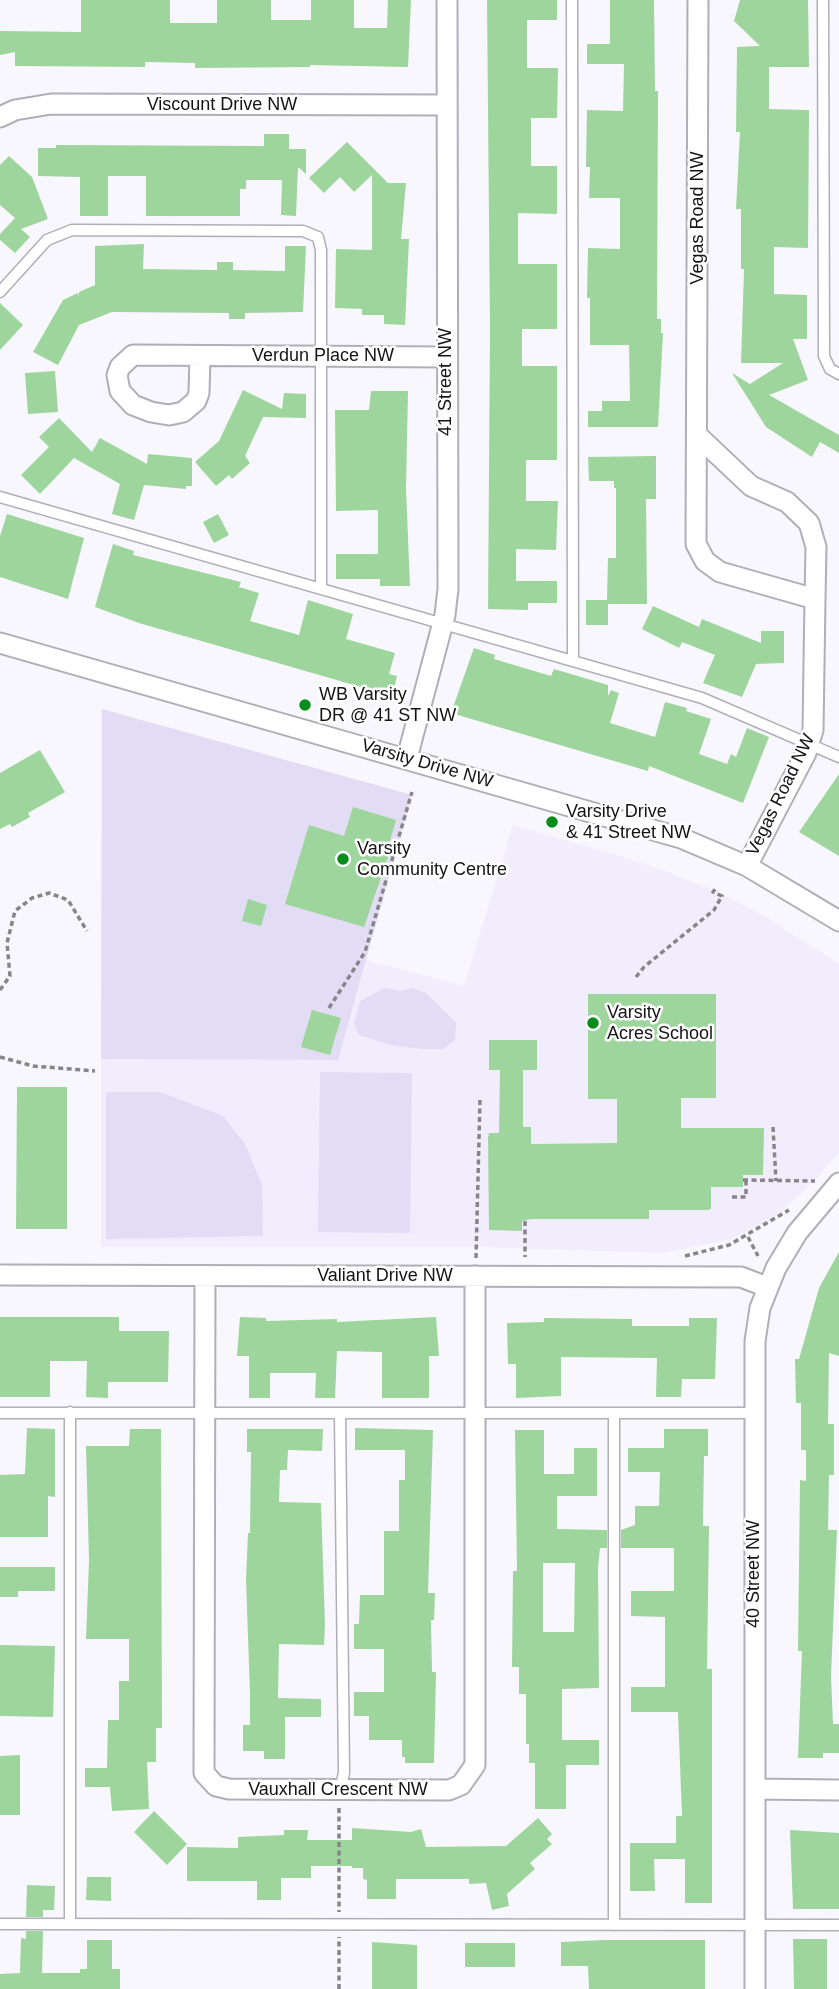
<!DOCTYPE html>
<html>
<head>
<meta charset="utf-8">
<style>
	body { margin:0 }
	canvas { display:block; background:#f8f7fe }
</style>
</head>
<body>
<canvas width="839" height="1989"></canvas>
<script>
const context = document.querySelector('canvas').getContext('2d');
context.lineJoin = 'round';
function fillPath(path, color) { context.fillStyle = color; context.fill(path, 'evenodd'); }
const poly = rows => new Path2D(rows.map(r => 'M' + r).join(''));
function stroke(path, color, width, dash) { context.strokeStyle = color; context.lineWidth = width; context.lineCap = dash ? 'butt' : 'round'; context.setLineDash(dash || []); context.stroke(path); }
function drawText(font, color, halo, rows, align = 'center') {
  context.font = font + ' Helvetica,sans-serif'; context.lineWidth = 5; context.setLineDash([]); context.textBaseline = 'middle'; context.strokeStyle = halo; context.fillStyle = color; for (const [text, x, y, turn = 0] of rows) {
    context.save(); context.translate(x, y); context.rotate((+turn || 0) * Math.PI / 180); context.textAlign = isNaN(turn) ? turn : align; if (halo) context.strokeText(text, 0, 0); context.fillText(text, 0, 0); context.restore();
  }
}
const built = poly([
	[513,825,646,864,716,891,763,915,839,964,839,1152,818,1177,779,1214,732,1239,663,1253,479,1247,101,1247,101,1059,338,1060,365,960,464,986]
]);
const green = poly([
	[102,709,412,795,338,1060,101,1059],
	[384,988,401,991,412,988,426,993,456,1023,455,1040,443,1049,421,1049,391,1045,359,1035,354,1024,360,1001],
	[320,1072,412,1073,410,1233,318,1232],
	[106,1092,160,1092,223,1116,245,1144,262,1185,263,1236,106,1239]
]);
const building = poly([
	[81,0,170,0,170,23,217,23,217,0,271,0,271,20,311,20,311,0,354,0,354,28,387,28,388,0,411,0,408,67,310,65,310,67,195,68,195,63,145,62,145,67,15,66,15,52,0,55,0,31,81,32],
	[487,0,557,0,557,20,527,20,527,68,558,68,557,118,531,118,531,166,557,166,557,214,518,213,518,264,557,264,557,329,522,329,522,366,557,366,557,460,526,460,526,501,558,501,556,550,516,549,516,581,557,581,557,603,528,603,528,610,488,609,490,331],
	[610,0,654,0,655,91,658,91,657,319,661,319,661,333,663,333,658,427,588,427,588,411,602,411,602,401,630,401,629,345,590,345,590,298,587,298,588,248,620,249,620,198,589,198,590,167,586,167,587,110,623,111,624,64,587,64,587,44,610,44],
	[740,0,808,0,809,67,769,67,769,109,809,110,808,248,774,247,774,294,807,295,807,339,793,339,808,380,769,395,839,435,839,453,820,442,812,457,766,427,732,373,750,384,783,363,741,363,744,269,741,269,741,209,736,209,740,132,736,132,737,47,760,46,734,21],
	[264,134,289,134,289,149,306,149,306,174,298,167,296,216,281,215,282,180,246,180,246,189,240,189,240,216,146,216,146,176,108,176,108,216,80,216,80,177,38,176,38,148,56,148,56,145,264,146],
	[347,142,388,183,406,183,401,239,409,239,405,325,384,324,384,315,362,315,362,309,335,308,336,249,372,250,372,175,354,192,340,177,324,193,309,178],
	[9,156,32,177,48,219,21,229,30,237,15,253,0,240,0,234,15,218,0,205,0,165],
	[144,244,143,269,217,270,217,262,233,262,233,270,285,271,285,246,306,246,303,312,245,313,245,319,229,319,229,313,112,312,79,325,58,365,33,352,63,300,78,293,79,297,79,292,95,285,95,246],
	[0,303,23,325,0,350],
	[55,371,58,412,28,414,25,373],
	[243,390,282,409,284,393,306,394,306,418,263,417,245,456,250,463,232,479,229,475,216,486,195,462,219,441],
	[371,391,408,391,406,488,410,586,380,586,380,579,336,579,336,554,378,554,378,510,336,511,335,410,369,410],
	[59,418,92,452,100,438,147,464,148,454,192,458,192,486,186,486,186,489,144,485,134,520,112,514,120,484,74,458,40,494,21,475,49,447,39,437],
	[656,456,656,499,646,499,647,604,608,604,608,625,586,625,586,600,607,600,608,558,616,558,616,488,614,488,614,481,589,481,588,457],
	[7,514,84,538,68,599,0,577,0,536],
	[218,514,229,535,214,543,203,522],
	[113,544,134,551,133,555,241,582,239,587,259,593,250,621,299,635,308,600,353,614,346,639,395,653,389,674,397,676,392,696,139,623,95,607],
	[653,606,699,627,702,619,761,643,761,631,784,631,784,663,756,664,742,697,703,683,715,655,682,642,679,648,642,629],
	[474,648,495,655,494,659,551,676,554,669,608,685,608,696,611,690,619,693,610,723,655,737,665,702,687,708,686,711,711,719,699,754,727,764,731,754,736,757,747,728,769,737,743,803,649,766,648,771,451,713],
	[40,750,65,792,28,813,30,817,12,827,10,824,0,829,0,773],
	[839,774,839,856,799,832],
	[353,807,396,820,388,848,391,848,364,927,285,904,309,825,344,836],
	[248,899,267,905,261,926,242,921],
	[588,994,716,994,716,1098,681,1098,681,1128,764,1128,763,1175,743,1175,743,1187,711,1187,711,1209,708,1210,649,1210,649,1219,532,1219,522,1221,522,1231,489,1230,488,1138,489,1133,499,1133,500,1070,489,1070,489,1040,537,1040,537,1070,523,1070,523,1127,531,1127,531,1144,617,1143,617,1099,588,1099],
	[312,1010,341,1018,330,1055,301,1047],
	[17,1087,67,1087,67,1229,16,1229],
	[839,1252,839,1356,829,1353,828,1424,834,1424,834,1475,829,1475,828,1530,837,1530,831,1676,833,1724,839,1724,839,1753,823,1753,823,1758,798,1758,802,1651,798,1651,800,1480,806,1481,806,1450,801,1450,801,1403,796,1403,795,1359,799,1359,819,1288],
	[0,1317,119,1317,119,1331,169,1331,168,1382,108,1382,108,1398,86,1397,87,1361,50,1361,50,1397,0,1397],
	[240,1317,266,1318,266,1321,337,1319,337,1322,436,1317,439,1356,429,1356,429,1398,382,1398,382,1352,337,1351,335,1398,315,1398,316,1373,270,1373,270,1398,249,1398,249,1356,237,1356],
	[544,1318,632,1319,632,1326,689,1326,689,1318,717,1318,715,1379,682,1379,681,1397,656,1397,657,1358,561,1357,561,1396,516,1398,516,1364,508,1364,507,1323,544,1322],
	[27,1428,55,1429,55,1497,48,1496,48,1537,0,1537,0,1475,25,1474],
	[355,1428,433,1430,428,1593,435,1593,434,1620,431,1620,432,1672,436,1672,434,1763,405,1763,405,1757,402,1757,402,1740,369,1740,369,1716,354,1716,354,1692,384,1692,384,1649,354,1649,354,1624,359,1624,360,1595,384,1595,384,1531,399,1531,399,1480,405,1480,405,1450,355,1450],
	[130,1429,161,1429,162,1728,156,1728,156,1762,147,1762,149,1809,112,1811,110,1787,85,1787,85,1768,107,1768,108,1720,119,1720,119,1681,129,1681,129,1639,86,1639,89,1560,86,1446,129,1446],
	[247,1429,323,1429,322,1451,288,1450,287,1470,280,1470,279,1502,321,1503,325,1625,324,1645,279,1644,278,1698,321,1699,321,1717,285,1717,285,1759,264,1759,264,1751,243,1751,243,1725,250,1725,250,1694,246,1580,248,1533,250,1533,251,1452,247,1452],
	[664,1429,708,1429,708,1456,704,1456,703,1526,709,1526,707,1669,712,1669,712,1903,685,1903,685,1859,654,1859,655,1891,630,1891,630,1843,676,1843,676,1816,682,1816,678,1712,631,1712,631,1687,665,1687,665,1617,631,1616,631,1591,674,1591,674,1548,621,1548,621,1530,635,1525,635,1506,659,1506,660,1472,628,1472,628,1448,664,1448],
	[515,1430,544,1430,544,1474,574,1474,574,1448,597,1448,597,1496,557,1496,557,1529,607,1530,607,1548,600,1548,598,1567,599,1688,562,1689,562,1740,599,1740,599,1765,566,1765,566,1809,535,1809,535,1763,529,1763,529,1744,526,1744,526,1694,519,1694,519,1667,512,1667,513,1571,517,1571],
	[543,1563,575,1563,574,1632,543,1632],
	[0,1567,55,1567,55,1591,18,1591,18,1597,0,1597],
	[0,1645,55,1646,53,1717,0,1716],
	[20,1755,20,1815,0,1815,0,1756],
	[154,1811,187,1844,167,1865,134,1832],
	[538,1818,552,1834,547,1839,552,1844,530,1863,535,1869,507,1894,509,1906,492,1910,486,1883,469,1884,469,1879,396,1879,396,1899,367,1899,367,1880,363,1879,363,1868,352,1868,352,1866,311,1866,311,1878,281,1878,281,1900,257,1900,257,1881,187,1881,187,1847,238,1848,238,1837,284,1835,284,1830,308,1830,307,1840,352,1840,352,1828,411,1832,421,1829,426,1847,506,1846],
	[790,1830,839,1833,839,1909,793,1909],
	[87,1877,111,1877,111,1901,86,1900],
	[27,1885,55,1886,54,1910,43,1910,43,1917,26,1917],
	[26,1931,43,1931,42,1973,80,1973,80,1969,87,1969,87,1940,112,1940,112,1969,120,1969,120,1989,0,1989,0,1974,20,1973,21,1938,26,1939],
	[793,1939,827,1939,827,1989,794,1989],
	[605,1940,705,1940,705,1989,589,1989,588,1966,561,1966,561,1942],
	[372,1942,417,1945,417,1989,372,1989],
	[465,1943,515,1943,515,1967,465,1967]
]);
const path = poly([
	[636,977,644,967,714,910,722,896,713,892,716,888],
	[0,990,10,976,7,943,15,911,32,898,49,893,68,900,87,931],
	[329,1008,365,952,412,792],
	[0,1057,33,1066,95,1071],
	[773,1127,776,1181],
	[743,1180,815,1181],
	[732,1197,746,1197,746,1180],
	[525,1221,525,1257],
	[748,1237,758,1256],
	[685,1256,729,1245,789,1210],
	[476,1258,480,1099],
	[339,1808,339,1912],
	[339,1989,339,1937]
]);
const service = poly([
	[572,0,573,660],
	[823,0,824,356,830,369,839,374],
	[0,292,47,240,72,230,303,231,318,237,321,250,321,589],
	[0,497,702,698,839,757],
	[0,1413,754,1413],
	[614,1413,614,1925],
	[340,1790,344,1773,340,1413],
	[0,1924,839,1925],
	[70,1924,70,1412]
]);
const minor = poly([
	[698,0,696,544,705,561,720,572,815,599,813,730,806,753,747,866],
	[0,117,15,110,51,104,447,105],
	[200,356,199,393,196,401,183,412,169,415,151,412,133,405,120,391,117,375,120,367,133,355,446,357],
	[698,436,751,486,787,502,809,523,816,547,815,599],
	[0,643,681,838,747,866,839,921],
	[407,758,445,615,448,589,447,0],
	[0,1275,741,1277,767,1287],
	[205,1276,204,1773,216,1786,229,1789,449,1790,461,1785,475,1765,475,1276],
	[755,1789,839,1790],
	[755,1989,755,1341,760,1308,776,1268,797,1233,839,1183]
]);
const markers = [
	[305,705,7,"#068d1b"],
	[552,822,7,"#068d1b"],
	[343,859,7,"#068d1b"],
	[593,1023,7,"#068d1b"]
];
const streetNames = [
	["Viscount Drive NW",222,105],
	["Vegas Road NW",698,218,-90],
	["Verdun Place NW",323,356],
	["41 Street NW",446,382,-90],
	["Varsity Drive NW",427,764,16],
	["Vegas Road NW",781,795,-64],
	["Valiant Drive NW",385,1276],
	["40 Street NW",754,1574,-90],
	["Vauxhall Crescent NW",338,1790]
];
const poiNames = [
	["WB Varsity",319,695],
	["DR @ 41 ST NW",319,716],
	["Varsity Drive",566,812],
	["& 41 Street NW",566,833],
	["Varsity",357,849],
	["Community Centre",357,870],
	["Varsity",607,1013],
	["Acres School",607,1034]
];
fillPath(built, '#f1edfd');
fillPath(green, '#e2dcf5');
fillPath(building, '#9ed59d');
stroke(service, '#b0aeb6', 13);
stroke(minor, '#b0aeb6', 23);
stroke(path, '#86858a', 3.5, [5, 3.5]);
stroke(service, '#fff', 10);
stroke(minor, '#fff', 19);
for (const [x, y, r, color] of markers) { const dot = new Path2D(); dot.arc(x, y, r, 0, 2 * Math.PI); context.fillStyle = color; context.fill(dot); stroke(dot, '#fff', 2.5); }
drawText('18px', '#141316', '#fff', streetNames);
drawText('18px', '#141316', '#fff', poiNames, 'left');
</script>
</body>
</html>
